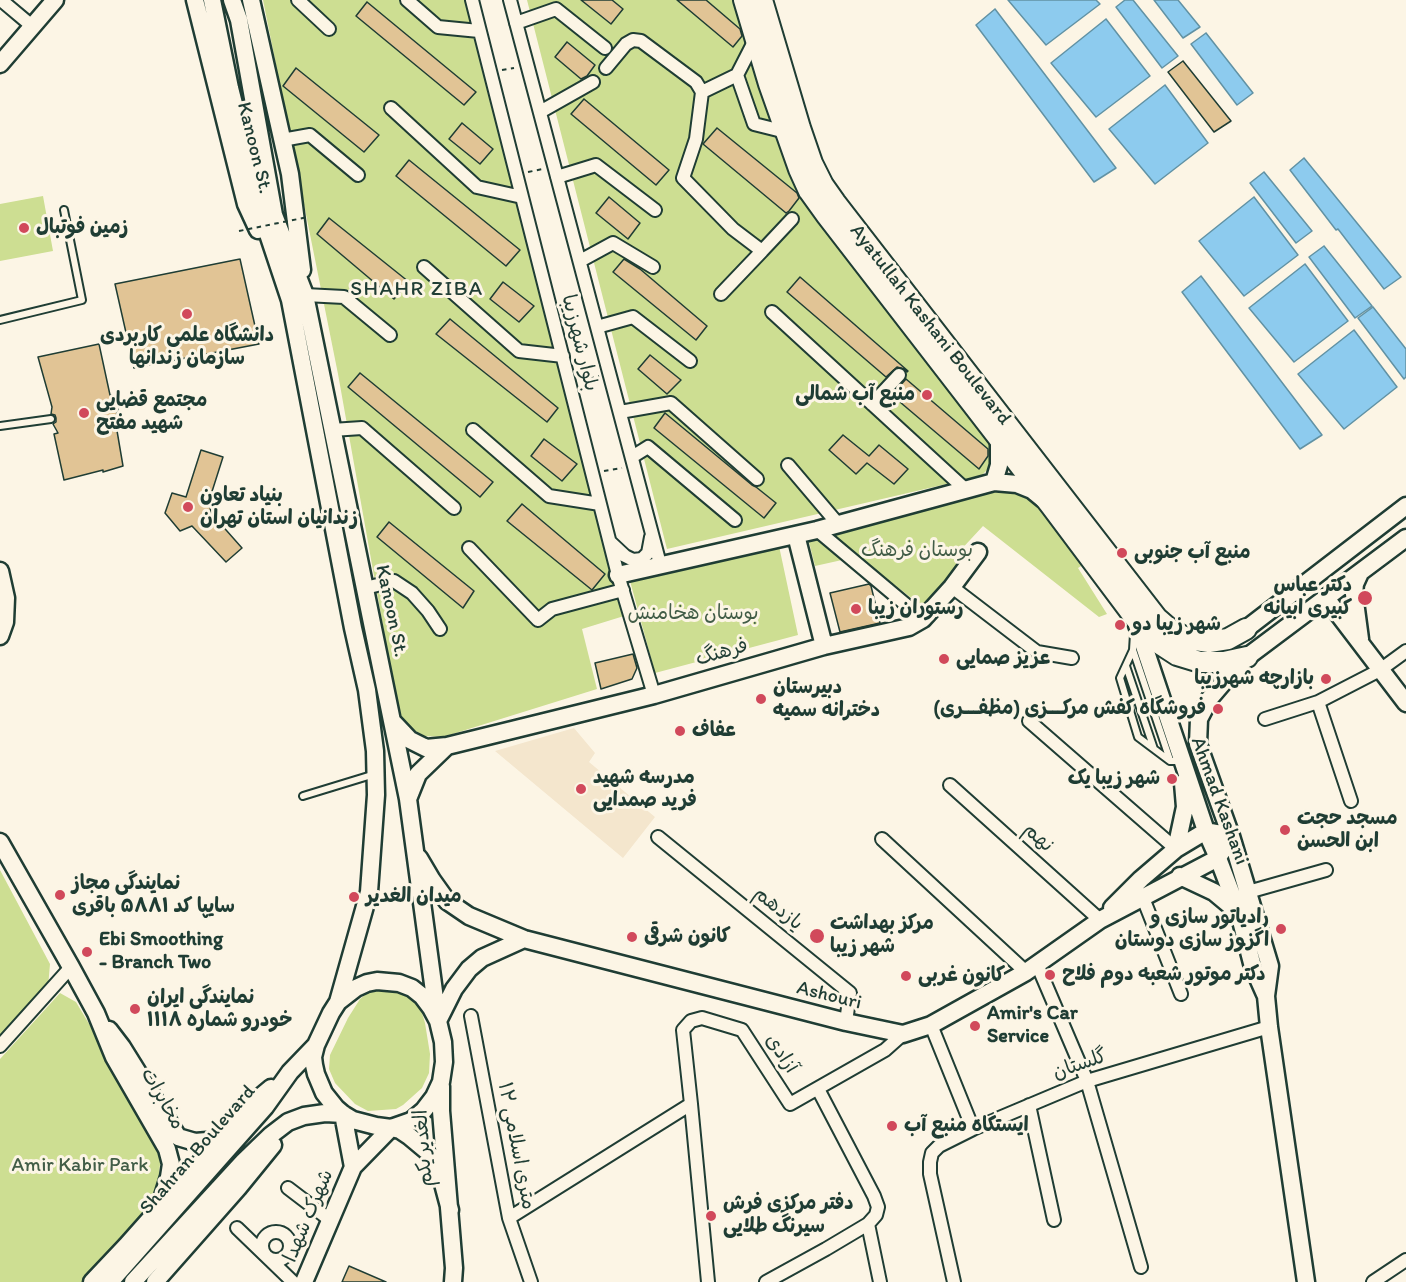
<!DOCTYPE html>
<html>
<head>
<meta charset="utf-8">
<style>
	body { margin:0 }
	canvas { display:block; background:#fcf5e5 }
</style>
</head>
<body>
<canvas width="1406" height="1282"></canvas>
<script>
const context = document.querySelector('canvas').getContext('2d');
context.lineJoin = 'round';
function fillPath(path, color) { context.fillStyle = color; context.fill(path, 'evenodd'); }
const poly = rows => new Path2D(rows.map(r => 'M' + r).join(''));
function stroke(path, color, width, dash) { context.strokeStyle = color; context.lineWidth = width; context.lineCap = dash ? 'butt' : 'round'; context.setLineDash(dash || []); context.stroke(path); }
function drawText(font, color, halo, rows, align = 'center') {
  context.font = font + ' Itim,"Playpen Sans Arabic",sans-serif'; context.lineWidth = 6; context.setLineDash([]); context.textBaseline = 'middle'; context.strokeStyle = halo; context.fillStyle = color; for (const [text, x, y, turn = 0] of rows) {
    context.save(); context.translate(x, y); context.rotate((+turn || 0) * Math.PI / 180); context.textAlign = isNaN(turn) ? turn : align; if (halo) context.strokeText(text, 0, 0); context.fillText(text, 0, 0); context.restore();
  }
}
const built = poly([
	[574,728,595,753,589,762,655,817,623,858,495,751]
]);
const green = poly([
	[263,0,466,0,522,197,624,616,582,629,597,689,443,737,423,736,406,725,399,716,338,374],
	[527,0,736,0,783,153,806,201,992,442,989,468,981,476,667,549],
	[43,196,53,251,0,261,0,204],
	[999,489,1016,492,1034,499,1086,563,1078,568,1107,614,1099,617,983,526,957,554,964,560,924,608,835,538,837,531],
	[817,539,842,560,815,566,809,542],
	[779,546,798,635,655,673,630,581],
	[0,870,50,964,48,987,0,1040],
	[384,988,404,993,413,999,420,1006,425,1023,430,1054,429,1073,422,1088,403,1105,396,1109,368,1111,355,1104,335,1083,329,1069,330,1055,348,1018,360,999,372,989],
	[60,993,76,1002,162,1146,156,1201,86,1282,0,1282,0,1059]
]);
const water = poly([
	[1008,0,1096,0,1100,4,1046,45,1008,0],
	[1125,0,1133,0,1178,56,1162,68,1116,7,1125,0],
	[1154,0,1178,0,1200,27,1183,38,1154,0],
	[995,9,1116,168,1094,182,976,25,995,9],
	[1106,19,1150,76,1096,117,1051,63,1106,19],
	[1206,33,1253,93,1237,105,1191,44,1206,33],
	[1165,85,1208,143,1155,184,1109,129,1165,85],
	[1304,158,1401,277,1384,289,1338,229,1336,230,1290,170,1304,158],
	[1264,172,1312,231,1296,243,1250,183,1264,172],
	[1254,197,1298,255,1244,296,1199,241,1254,197],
	[1324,246,1372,306,1355,318,1309,257,1324,246],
	[1305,264,1348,321,1294,362,1249,308,1305,264],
	[1201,276,1322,435,1300,449,1182,292,1201,276],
	[1373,307,1406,349,1406,377,1404,379,1358,318,1373,307],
	[1354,330,1397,387,1344,429,1298,374,1354,330]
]);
const building = poly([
	[581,0,612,0,623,9,611,24,581,0],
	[677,0,706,0,740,29,742,36,733,47,677,0],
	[367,2,476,92,464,105,356,16,367,2],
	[567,42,595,65,587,76,581,79,555,57,567,42],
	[1183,61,1231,121,1214,132,1168,72,1183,61],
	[296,68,379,135,364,152,283,86,296,68],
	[584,99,669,170,656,185,571,114,584,99],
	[462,123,493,149,480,164,449,139,462,123],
	[717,128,797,193,799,198,789,211,786,213,703,144,717,128],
	[409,160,520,250,506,266,396,176,409,160],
	[609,197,640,223,628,239,596,213,609,197],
	[329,218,409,282,394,299,317,234,329,218],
	[240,259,259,344,134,368,115,284,240,259],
	[624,259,640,269,707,326,696,340,613,272,624,259],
	[800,277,908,371,907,372,904,369,897,367,886,377,787,292,800,277],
	[503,282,534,306,519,322,490,299,503,282],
	[450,319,558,408,547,422,436,334,450,319],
	[99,344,110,395,113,396,119,406,115,419,123,466,103,472,103,470,64,480,54,434,58,433,53,424,56,422,56,418,55,415,51,414,52,407,38,357,99,344],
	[650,355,681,380,667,394,638,369,650,355],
	[360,373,493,482,480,497,348,387,360,373],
	[906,379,988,449,988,456,979,469,894,397,900,390,898,388,906,379],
	[665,413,752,485,756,487,776,503,764,518,654,428,665,413],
	[843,435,869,456,879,445,908,469,894,484,867,463,856,474,829,450,843,435],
	[544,439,577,464,562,481,531,456,544,439],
	[201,450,223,457,209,501,211,513,242,548,226,562,192,526,180,531,165,513,172,493,186,497,201,450],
	[522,504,605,574,592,590,507,521,522,504],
	[389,522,474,591,463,608,377,537,389,522],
	[869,584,871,586,880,623,840,632,830,593,869,584],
	[633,654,637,668,632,679,601,689,595,663,633,654],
	[349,1266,386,1282,342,1282,349,1266]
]);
const path = poly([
	[502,70,514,68],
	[528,172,543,169],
	[581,381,599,376],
	[604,471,622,468]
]);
const lane = poly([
	[0,320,82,300,64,210],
	[0,426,51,419],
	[1134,634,1133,650,1120,678,1138,737,1170,761,1182,761],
	[1133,650,1170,760],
	[1126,666,1154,749],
	[303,796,375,774]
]);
const street = poly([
	[1,0,32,26],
	[298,0,329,29],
	[407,0,438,27,479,31],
	[472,0,618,575,654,695],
	[510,0,660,564],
	[516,23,556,9,605,48],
	[756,38,737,75,754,124,786,132],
	[606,68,626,44,633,40,641,41,696,82,702,92,696,139,683,178,733,229,762,251,792,219],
	[702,92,737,75],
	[391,108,477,187,522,197],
	[540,112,593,82],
	[282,140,310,135,358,175],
	[557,177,596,165,655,210],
	[580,261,613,243,653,267],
	[424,267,519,351,563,356],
	[721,294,762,251],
	[305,295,344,297,390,335],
	[772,312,966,490],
	[597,327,633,317,690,361],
	[872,404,899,375],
	[620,412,671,403,757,479],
	[332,430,362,428,454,508],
	[473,430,549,496,600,504],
	[632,457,648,447,735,520],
	[788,465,838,524],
	[817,530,923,619],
	[610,542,625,556,633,560,642,559,648,553,651,537],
	[469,548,538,620,552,609,623,590],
	[952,587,1037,652,1072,658],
	[365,588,394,581,412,593,428,611,440,629],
	[1318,702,1351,801],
	[1265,719,1318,702,1380,670,1406,651],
	[1029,721,1176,849],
	[950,785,1100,920],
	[658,837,850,993,846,1022],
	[882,839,1026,972],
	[1248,892,1326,870],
	[1143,898,1181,994],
	[1037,964,1087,1081,1141,1267],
	[471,1016,509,1218,531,1282],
	[931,1025,973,1129],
	[0,1046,71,967],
	[691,1104,708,1282],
	[1029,1105,1054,1220],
	[288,1188,330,1220],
	[509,1218,691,1104,683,1030,691,1021,702,1018,742,1030,790,1104,885,1050,903,1034],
	[868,1224,880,1282],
	[237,1228,293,1282],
	'262 1246a14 14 0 1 1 28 0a14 14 0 1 1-28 0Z',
	[766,1282,826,1249,868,1224,876,1215,878,1207,874,1196,818,1089],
	[954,1282,930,1174,930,1162,932,1153,939,1146,973,1129,1087,1081,1269,1027],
	[1373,1282,1406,1260]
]);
const secondary = poly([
	[195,0,246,204,258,230],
	[212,0,230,88,262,216,290,300,353,628,367,690,375,751,376,795,369,892,338,1002],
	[232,0,239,20,274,215,305,295,392,721,408,799,438,1021],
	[251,0,290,174,302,270],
	[0,64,55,0],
	[994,482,999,465,999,439],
	[796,535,824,646],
	[0,571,6,598,5,622,0,636],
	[618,575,817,530,994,482,1017,484,1032,490,1043,499],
	[1326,598,1406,703],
	[1135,619,1206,831,1218,858,1239,913,1253,967,1265,994],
	[1246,629,1406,506],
	[1360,639,1354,594,1355,584,1360,573],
	[393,722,410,740,426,748,447,746,654,695,824,646,909,627,923,619,952,587,978,552],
	[408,799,418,774,447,746],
	[0,842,71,967,96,1013,114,1057,167,1149,171,1164,169,1177,159,1209],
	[1176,849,1185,807,1183,783],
	[419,858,432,880,447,901,469,916,524,939,846,1022,903,1034,931,1025,1026,972,1100,920,1218,858,1231,836],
	[1180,876,1214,892,1238,912],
	[1112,908,1141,879,1176,849,1206,831,1217,833],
	[377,981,399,983,412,988,422,996,431,1008,438,1021,443,1042,444,1062,441,1082,434,1097,424,1110,411,1121,391,1128,376,1126,353,1120,343,1114,336,1108,324,1093,316,1074,314,1065,313,1057,316,1045,331,1013,338,1002,356,988,367,983,377,981],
	[438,1021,454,989,469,969,482,958,524,939],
	[109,1030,122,1047,178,1137,195,1142,219,1140],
	[441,1086,441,1111,454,1268,453,1282],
	[92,1282,126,1246,253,1103,271,1088],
	[110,1282,265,1107,290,1072,316,1045],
	[133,1282,244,1161,271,1135,288,1122,304,1116,325,1113,343,1114,353,1167],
	[155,1282,238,1188,273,1145],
	[304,1282,353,1167,391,1128,400,1130,409,1136,427,1151,434,1161,442,1180,450,1210],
	[1306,1282,1269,1027,1266,996,1270,966,1231,836,1198,744,1199,719,1210,698,1228,677,1247,657,1406,538]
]);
const primary = poly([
	[744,0,769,84,799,169,809,191,827,216,1051,506,1135,618,1157,642,1177,655,1200,662,1224,662,1247,657],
	[762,0,800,128,812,163,823,185,835,202,1157,618,1172,631,1189,639,1209,642,1228,639,1246,629]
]);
const pathBridge = poly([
	[239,231,308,217]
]);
const markers = [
	[24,228,6,"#d1495b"],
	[187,314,6,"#d1495b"],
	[927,395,6,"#d1495b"],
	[84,413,6,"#d1495b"],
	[188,507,6,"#d1495b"],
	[1122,553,6,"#d1495b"],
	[1365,598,8,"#d1495b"],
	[856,609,6,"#d1495b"],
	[1120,625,6,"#d1495b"],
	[944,659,6,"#d1495b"],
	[1326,679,6,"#d1495b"],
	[761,699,6,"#d1495b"],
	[1218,709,6,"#d1495b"],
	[680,731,6,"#d1495b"],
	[1172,779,6,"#d1495b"],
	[581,789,6,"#d1495b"],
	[1285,830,6,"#d1495b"],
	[60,895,6,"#d1495b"],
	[354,897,6,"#d1495b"],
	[1281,929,6,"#d1495b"],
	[817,936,8,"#d1495b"],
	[632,937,6,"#d1495b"],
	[87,952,6,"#d1495b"],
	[1050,975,6,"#d1495b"],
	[906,976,6,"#d1495b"],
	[135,1009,6,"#d1495b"],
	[975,1026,6,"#d1495b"],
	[892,1126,6,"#d1495b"],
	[711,1216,6,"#d1495b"]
];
const streetNames = [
	["Kanoon St.",254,148,76],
	["Ayatullah Kashani Boulevard",930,325,52],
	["بلوار شهرزیبا",579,343,76],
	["Kanoon St.",391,611,78],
	["فرهنگ",722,653,-16],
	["Ahmad Kashani",1219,801,70],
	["نهم",1038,838,42],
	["یازدهم",778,909,39],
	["Ashouri",829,996,14],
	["آزادی",781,1054,57],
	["گلستان",1080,1065,-19],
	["مخابرات",162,1099,60],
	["۱۲ متری اسلامی",516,1146,79],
	["الغدیر یکم",424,1148,-94],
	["Shahran Boulevard",198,1150,-49],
	["شهرک شهدا",309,1216,-67]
];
const poiNames = [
	["زمین فوتبال",36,228],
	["دانشگاه علمی کاربردی",187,336,"center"],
	["سازمان زندانها",187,359,"center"],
	["منبع آب شمالی",915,395,"right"],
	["مجتمع قضایی",96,401],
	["شهید مفتح",96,424],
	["بنیاد تعاون",200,496],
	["زندانیان استان تهران",200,519],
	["منبع آب جنوبی",1134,553],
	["دکتر عباس",1352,586,"right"],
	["کبیری ابیانه",1352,609,"right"],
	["رستوران زیبا",868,609],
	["شهر زیبا دو",1132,625],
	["عزیز صمایی",956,659],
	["بازارچه شهرزیبا",1314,679,"right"],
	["دبیرستان",773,688],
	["دخترانه سمیه",773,711],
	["فروشگاه کفش مرکـــزی (مظفـــری)",1206,709,"right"],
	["عفاف",692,731],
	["مدرسه شهید",593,778],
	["فرید صمدایی",593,801],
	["شهر زیبا یک",1160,779,"right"],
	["مسجد حجت",1297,819],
	["ابن الحسن",1297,842],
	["نمایندگی مجاز",72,884],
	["سایپا کد ۵۸۸۱ باقری",72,907],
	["میدان الغدیر",366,897],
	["رادیاتور سازی و",1269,918,"right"],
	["اگزوز سازی دوستان",1269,941,"right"],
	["مرکز بهداشت",830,924],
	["شهر زیبا",830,947],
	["کانون شرقی",644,937],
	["Ebi Smoothing",99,940],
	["- Branch Two",99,963],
	["دکتر موتور شعبه دوم فلاح",1062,975],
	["کانون غربی",918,976],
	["نمایندگی ایران",147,998],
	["خودرو شماره ۱۱۱۸",147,1021],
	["Amir's Car",987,1014],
	["Service",987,1037],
	["ایستگاه منبع آب",904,1126],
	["دفتر مرکزی فرش",723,1204],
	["سیرنگ طلایی",723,1227]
];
const parkNames = [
	["بوستان فرهنگ",917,551],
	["بوستان هخامنش",693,614],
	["Amir Kabir Park",80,1166]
];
const neighbourhoodNames = [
	["SHAHR ZIBA",417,290]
];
fillPath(built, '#f4e6cd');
fillPath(green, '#cdde92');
fillPath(water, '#8dcbee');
stroke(water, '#6192a4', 1.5);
fillPath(building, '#e1c495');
stroke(building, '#1f3d34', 1.5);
stroke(lane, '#1f3d34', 10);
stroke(street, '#1f3d34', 16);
stroke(secondary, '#1f3d34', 21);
stroke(primary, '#1f3d34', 24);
stroke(path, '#1f3d34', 2, [4.5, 4.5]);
stroke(lane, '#fcf5e5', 6);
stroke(street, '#fcf5e5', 12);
stroke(secondary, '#fcf5e5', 16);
stroke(primary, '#fcf5e5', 20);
stroke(pathBridge, '#1f3d34', 2, [4.5, 4.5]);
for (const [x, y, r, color] of markers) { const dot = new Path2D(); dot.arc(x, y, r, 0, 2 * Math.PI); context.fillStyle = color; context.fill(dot); stroke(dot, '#fcf5e5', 2); }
drawText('20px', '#1f3d34', '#fcf5e5', streetNames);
drawText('bold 20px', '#1f3d34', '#fcf5e5', poiNames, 'left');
drawText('20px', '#425d47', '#fcf5e5', parkNames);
context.letterSpacing = '1.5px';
drawText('21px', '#1f3d34', '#fcf5e5', neighbourhoodNames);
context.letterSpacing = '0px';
</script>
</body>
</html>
